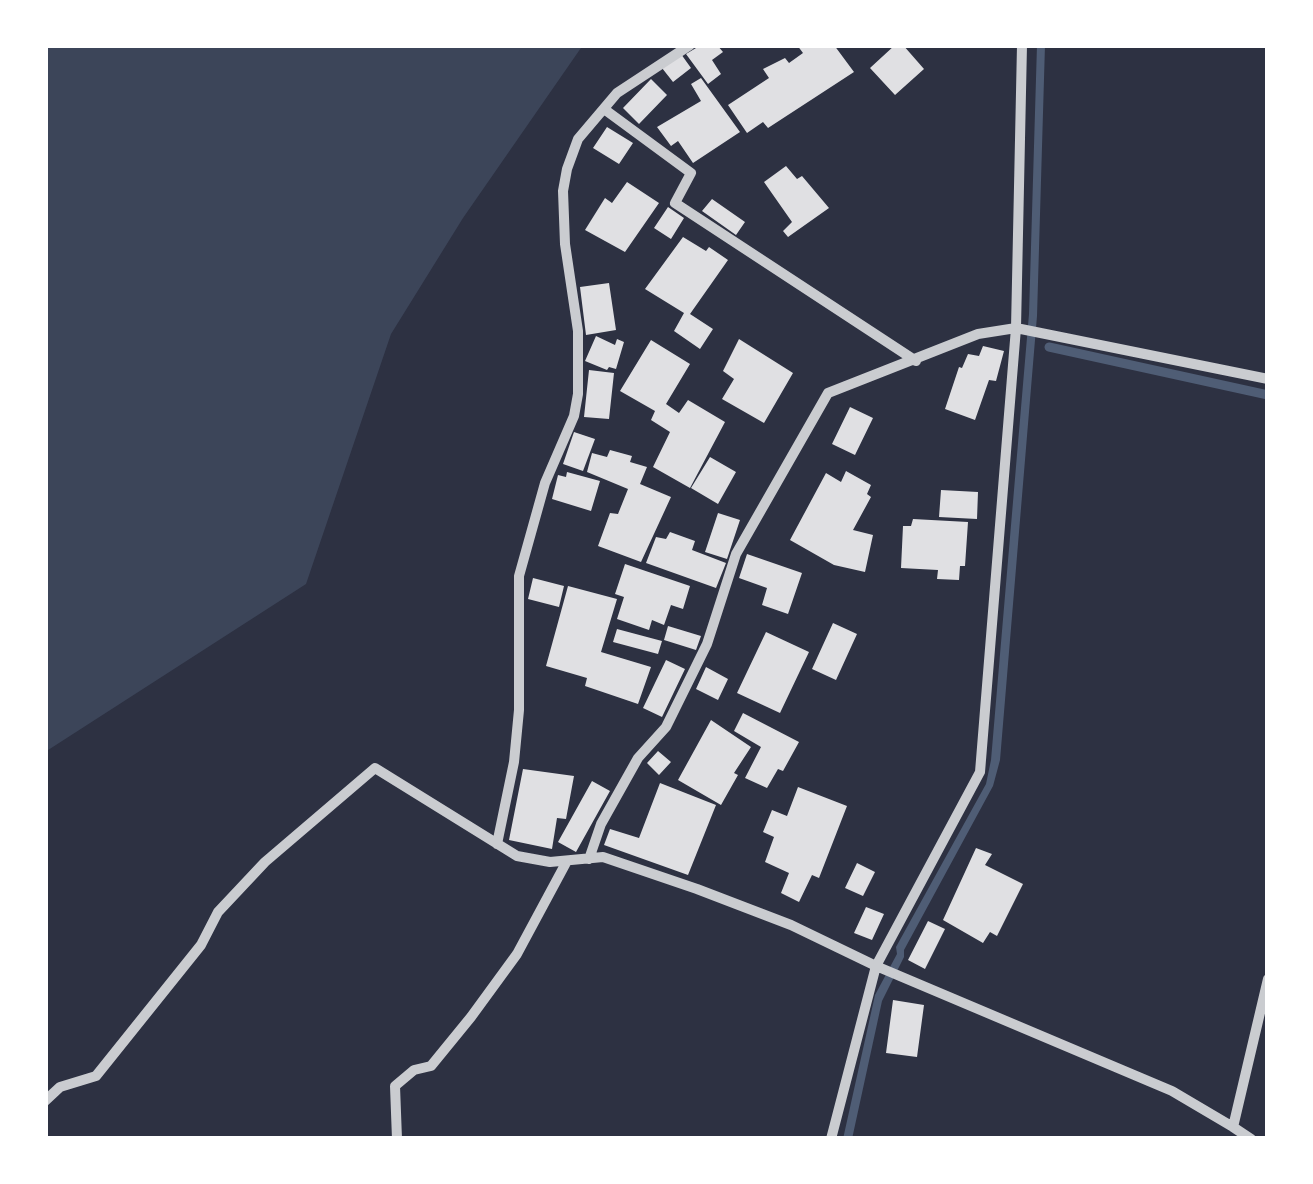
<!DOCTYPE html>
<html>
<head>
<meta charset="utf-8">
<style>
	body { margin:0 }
	#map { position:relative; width:1313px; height:1184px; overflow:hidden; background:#2d3142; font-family:"Sofia Sans Condensed",sans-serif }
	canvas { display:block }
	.frame { position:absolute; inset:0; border:48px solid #fff; pointer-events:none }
</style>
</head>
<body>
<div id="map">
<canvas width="1313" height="1184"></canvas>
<div class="frame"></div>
</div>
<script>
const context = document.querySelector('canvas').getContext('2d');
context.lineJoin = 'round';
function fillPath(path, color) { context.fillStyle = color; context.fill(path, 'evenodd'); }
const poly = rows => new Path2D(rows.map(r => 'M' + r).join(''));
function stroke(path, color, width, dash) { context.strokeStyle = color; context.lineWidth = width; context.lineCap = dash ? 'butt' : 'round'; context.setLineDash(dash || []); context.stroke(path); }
const green = poly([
	[45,45,583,45,463,218,391,334,306,584,45,752]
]);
const water = poly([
	[1037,45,1045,45,1037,316,1000,760,993,786,904,950,904,957,882,1001,852,1139,843,1139,875,995,897,954,896,947,986,784,991,760,1029,314]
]);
const stream = poly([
	[1049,347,1268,395]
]);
const building = poly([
	[701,45,717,45,723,52,712,60,721,74,708,84,686,54],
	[797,45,834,45,854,72,768,128,763,122,747,133,728,105,769,78,763,69,785,58,789,63,803,53],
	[895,45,903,45,924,69,895,95,870,68],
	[681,54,691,68,673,82,662,68],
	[701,78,740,132,693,163,678,141,671,146,657,127,701,101,691,84],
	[651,79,667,95,639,124,623,108],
	[607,127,633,143,619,164,593,148],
	[786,166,797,179,802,176,829,208,788,237,783,231,792,222,764,182],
	[627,182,659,203,625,252,585,230,605,198,612,203],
	[712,199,745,222,736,235,702,211],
	[668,207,684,218,671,239,654,228],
	[683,237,706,251,709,247,728,260,690,314,713,329,700,349,674,331,684,313,645,289],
	[609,283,616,330,586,335,580,287],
	[596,336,615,345,617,339,624,342,616,369,609,367,607,370,585,361],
	[739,339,793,373,764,423,722,399,734,379,723,371],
	[651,340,690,364,666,404,679,413,688,400,725,422,690,488,653,467,670,432,651,420,655,411,620,391],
	[983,346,1004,351,996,381,989,380,975,420,945,409,959,367,962,368,968,354,979,356],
	[589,370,614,373,609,419,584,417],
	[850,407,873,418,855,455,832,444],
	[574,432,595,439,583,471,563,464],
	[610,450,632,456,630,462,647,467,640,484,671,497,641,562,598,546,610,513,618,514,628,489,587,472,592,453,607,457],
	[710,457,736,472,718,504,691,488],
	[846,471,871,485,867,494,871,497,853,530,873,535,865,572,834,565,790,540,826,473,841,482],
	[567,472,600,481,591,511,552,499,558,475,566,477],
	[941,490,978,492,977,519,939,517],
	[718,513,740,520,727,559,705,552],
	[913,519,968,522,965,566,960,566,959,580,937,579,938,570,901,568,903,526,911,526],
	[670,532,695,541,692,550,726,563,716,588,646,563,656,537,666,539],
	[747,554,802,573,788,614,762,605,767,588,739,578],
	[625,564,690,586,683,609,671,605,664,625,652,620,649,630,617,619,624,597,615,594],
	[533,578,564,586,559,607,528,599],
	[568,586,617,599,601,652,651,667,638,704,585,686,587,678,546,666],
	[833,623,857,634,836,680,812,669],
	[668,626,701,636,696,650,664,640],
	[617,629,662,641,658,654,613,642],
	[766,632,809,652,780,713,737,693],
	[666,660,685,669,662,717,643,708],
	[706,667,728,679,718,700,696,689],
	[743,713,799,742,783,771,778,769,767,788,745,778,761,747,734,731],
	[711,720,751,747,734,773,738,775,721,805,678,780],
	[658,751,671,762,659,775,647,763],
	[523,769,574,776,566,819,557,818,552,849,509,840],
	[592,781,610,791,576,852,558,842],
	[660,783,716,805,688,875,604,845,610,829,639,838],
	[798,787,847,806,819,878,812,875,799,902,781,893,789,873,765,862,774,837,763,832,772,810,787,816],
	[976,848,992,854,985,865,1023,884,997,936,990,932,983,943,943,920],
	[857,863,875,872,863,896,845,888],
	[866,907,884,914,872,940,854,933],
	[928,921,945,929,925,969,908,960],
	[893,1000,924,1005,917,1057,886,1053]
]);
const minor = poly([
	[604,109,691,173,675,203,916,361],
	[497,844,514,762,519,710,519,576,545,483,574,416,578,394,578,331,565,244,563,191,567,169,578,139,617,93,690,45],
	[589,859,601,824,638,758,666,727,707,644,736,554,828,393,978,334,1016,328,1268,379],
	[45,1101,60,1087,96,1076,201,945,218,912,265,862,375,768,517,856,550,862,603,857,697,889,791,925,876,966,1172,1091,1233,1127],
	[397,1139,395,1086,414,1070,431,1066,471,1017,517,954,567,861],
	[831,1139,876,966,980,772,1016,328,1022,45],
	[1251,1139,1233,1127,1268,979]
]);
fillPath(green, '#3c4559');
fillPath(water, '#4f5d75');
stroke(stream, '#4f5d75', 9);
fillPath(building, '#e0e0e3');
stroke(minor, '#caccd0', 10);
</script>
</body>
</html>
